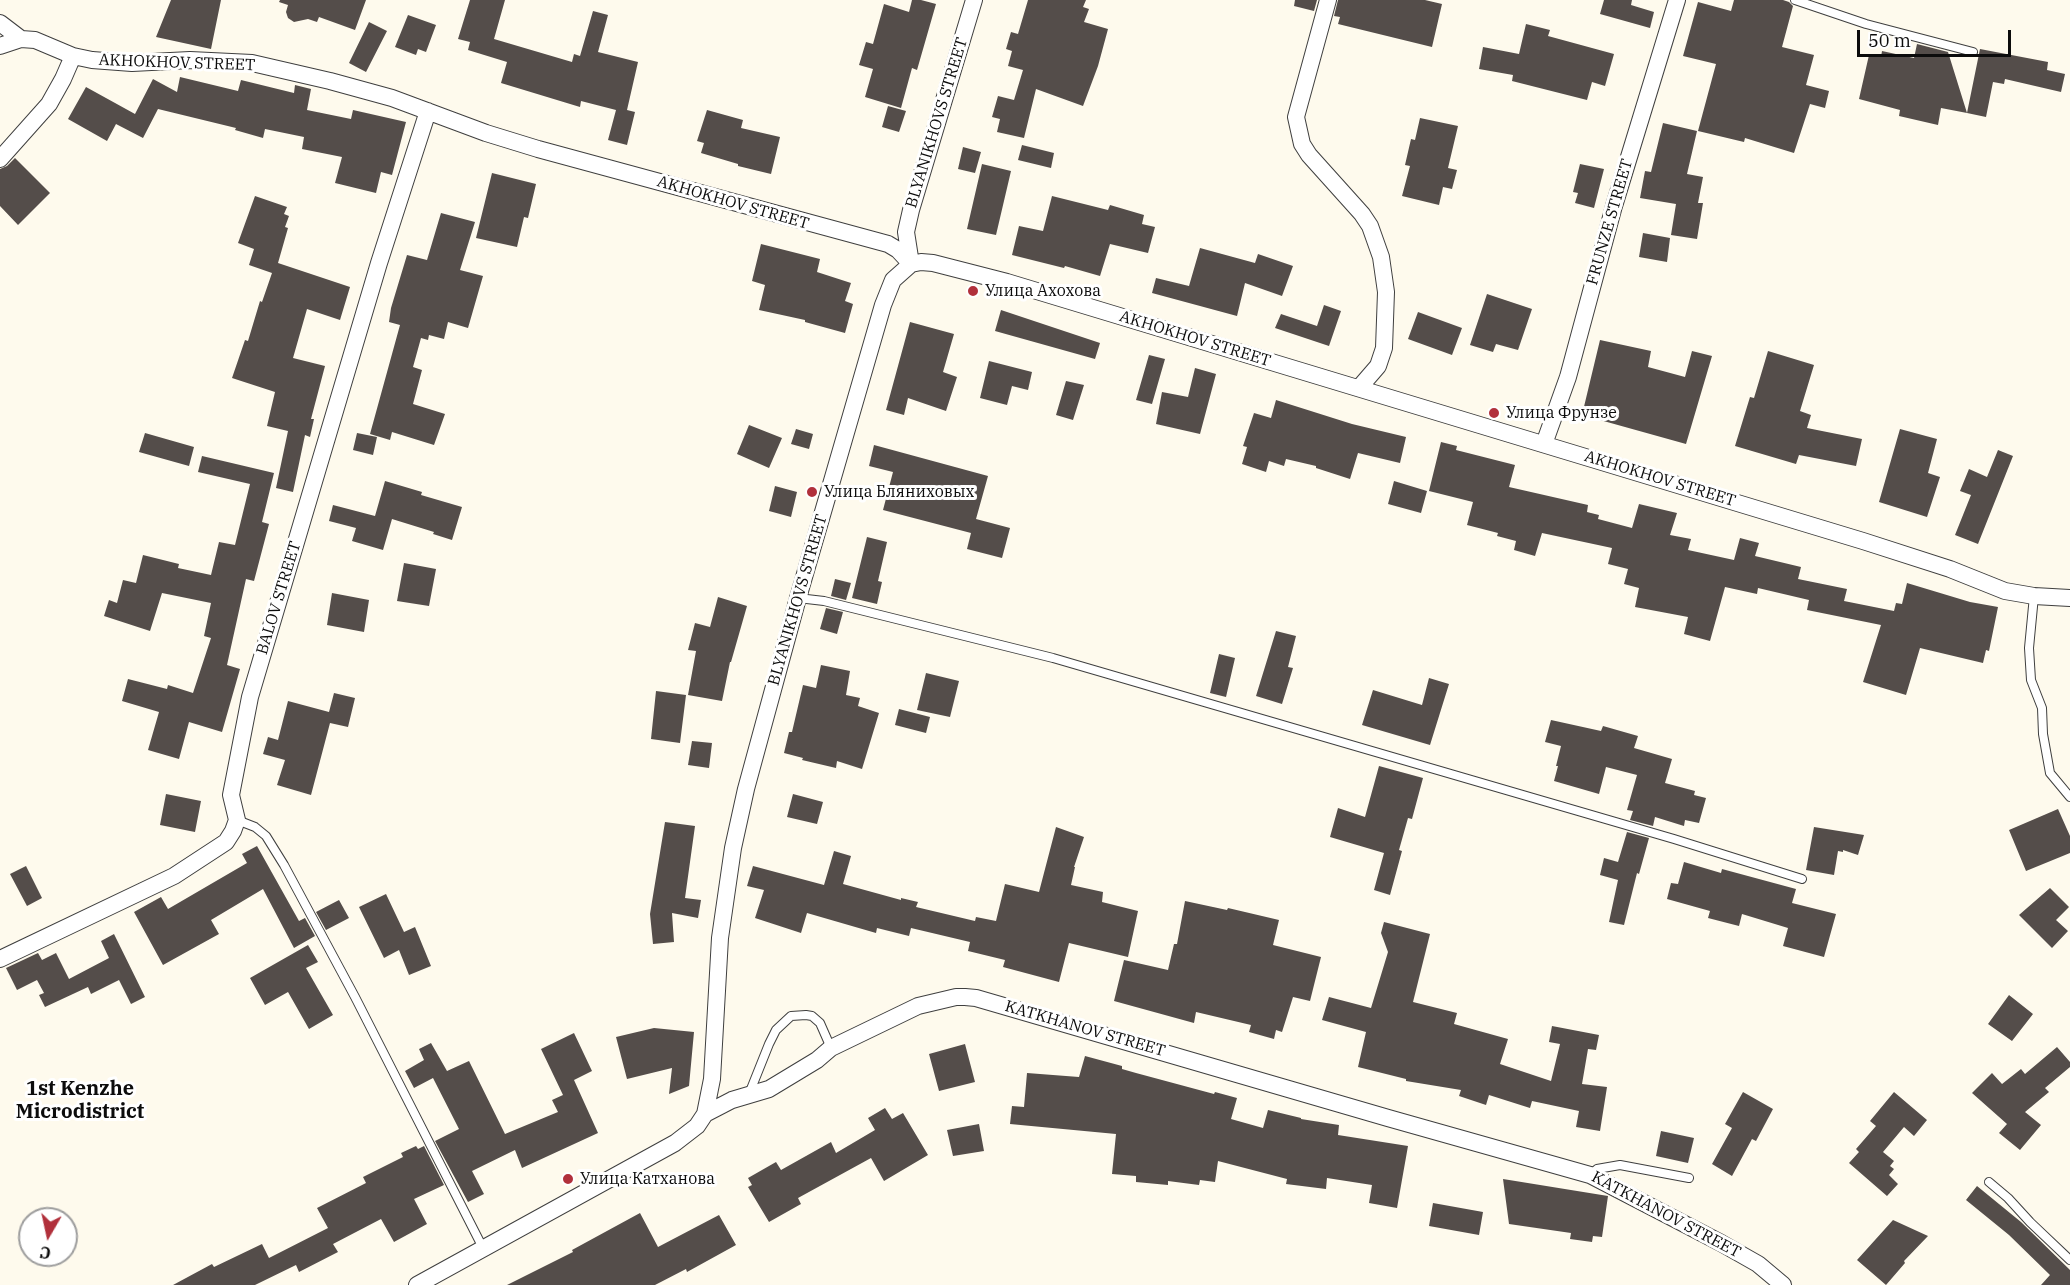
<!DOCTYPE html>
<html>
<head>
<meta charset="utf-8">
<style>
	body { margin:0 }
	#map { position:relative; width:2070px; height:1285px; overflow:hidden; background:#fefaed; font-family:"IBM Plex Serif",serif }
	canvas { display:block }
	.north { position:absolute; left:18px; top:1207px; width:60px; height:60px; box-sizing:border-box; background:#fff; border:2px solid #9e9e9e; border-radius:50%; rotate:189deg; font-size:16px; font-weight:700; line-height:24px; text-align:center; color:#0c0c0c }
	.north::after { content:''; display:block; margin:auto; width:21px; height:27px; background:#b1303b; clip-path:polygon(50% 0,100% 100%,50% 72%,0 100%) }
	.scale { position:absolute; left:1857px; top:30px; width:154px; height:27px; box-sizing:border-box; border:3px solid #0c0c0c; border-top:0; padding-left:8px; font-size:18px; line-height:21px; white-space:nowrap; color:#0c0c0c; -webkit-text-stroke:4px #fff; paint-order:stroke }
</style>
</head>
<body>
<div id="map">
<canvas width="2070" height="1285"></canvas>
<div class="north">С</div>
<div class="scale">50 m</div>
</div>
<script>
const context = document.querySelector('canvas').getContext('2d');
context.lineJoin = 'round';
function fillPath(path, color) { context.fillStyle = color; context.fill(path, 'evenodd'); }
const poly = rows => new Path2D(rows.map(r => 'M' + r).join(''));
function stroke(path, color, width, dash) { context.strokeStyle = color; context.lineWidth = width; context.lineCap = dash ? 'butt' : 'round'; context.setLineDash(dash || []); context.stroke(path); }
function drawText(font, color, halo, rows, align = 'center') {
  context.font = font + ' "IBM Plex Serif",serif'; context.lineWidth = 6; context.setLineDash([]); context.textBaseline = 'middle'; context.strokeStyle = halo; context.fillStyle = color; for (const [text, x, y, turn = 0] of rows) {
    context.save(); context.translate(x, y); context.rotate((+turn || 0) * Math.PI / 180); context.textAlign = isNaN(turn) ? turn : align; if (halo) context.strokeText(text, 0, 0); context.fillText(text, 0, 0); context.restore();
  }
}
const building = poly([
	[171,0,221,0,211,49,156,37],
	[280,0,366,0,355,30,319,17,317,22,308,19,294,22,288,18,286,12,288,5,279,2],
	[470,0,505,0,494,39,572,62,574,54,580,56,593,11,608,15,598,52,638,62,627,110,635,112,627,145,608,140,616,110,581,101,580,107,501,83,507,62,468,50,470,42,458,39],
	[912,0,921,0,936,4,917,70,912,68,901,108,865,97,873,69,859,65,866,42,873,44,884,4,909,12],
	[1028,0,1086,0,1083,7,1089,9,1084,22,1108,29,1098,66,1083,106,1036,89,1024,138,997,132,1000,119,992,117,998,96,1014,100,1023,70,1008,66,1012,51,1006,49,1011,32,1018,34],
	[1295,0,1317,0,1314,11,1294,6],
	[1338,0,1425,0,1442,4,1432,47,1338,24,1340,17,1334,16],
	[1604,0,1632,0,1631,5,1654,12,1650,28,1600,14],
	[1734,0,1783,0,1789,2,1793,6,1782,47,1814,55,1806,85,1829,91,1825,108,1810,104,1794,153,1745,138,1744,142,1698,131,1716,64,1683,56,1698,2,1731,11],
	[408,15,436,25,426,52,418,49,416,55,395,47],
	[369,22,387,31,366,72,349,63],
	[1526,24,1550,30,1548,36,1614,54,1605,86,1592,82,1587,100,1512,81,1513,75,1479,69,1483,47,1519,54],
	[1917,44,1948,52,1967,113,1941,108,1938,125,1899,116,1900,110,1859,99,1869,55,1881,57,1882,51,1914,58],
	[1980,49,2048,62,2047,70,2065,74,2061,92,2005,79,2004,84,1993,82,1986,117,1967,113],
	[180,77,238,91,241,80,294,93,295,85,311,89,307,110,351,119,353,110,406,122,392,175,381,172,376,193,335,183,342,157,302,149,304,137,265,129,263,138,235,130,236,128,158,109,143,138,116,124,107,141,68,119,86,87,135,114,153,79,177,92],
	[888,106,906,111,899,132,882,127],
	[707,110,743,120,741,128,780,137,771,174,738,166,738,164,701,153,704,143,697,141],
	[1420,118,1458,126,1448,168,1457,170,1452,189,1443,187,1439,205,1402,196,1410,166,1405,165,1411,139,1415,140],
	[1663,123,1697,131,1687,174,1703,177,1698,203,1703,203,1697,239,1671,235,1676,204,1640,198,1645,171,1651,172],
	[1022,145,1054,153,1051,168,1018,160],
	[963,147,981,152,975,173,958,169],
	[15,158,50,193,18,225,0,206,0,169,7,166],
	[982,164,1011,171,996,235,967,229],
	[1580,164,1604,169,1594,208,1575,203,1578,193,1573,192],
	[492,173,536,184,528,218,524,217,517,247,476,238],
	[255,196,287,207,284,214,289,216,285,227,288,228,278,263,350,287,340,320,307,309,293,358,325,366,311,419,314,419,310,437,305,435,293,492,276,488,288,431,267,426,275,392,232,378,245,340,248,341,260,301,262,302,272,273,249,265,254,249,238,243],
	[1052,196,1108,210,1110,205,1144,215,1142,224,1155,227,1148,253,1110,244,1100,276,1065,266,1064,268,1012,255,1019,226,1043,231],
	[441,213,475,222,460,270,483,276,468,328,448,322,444,339,429,335,428,340,421,338,413,367,422,370,413,404,445,414,434,445,392,432,390,440,370,434,400,325,389,322,391,308,407,255,427,260],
	[1643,233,1670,238,1667,262,1639,257],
	[761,244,820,259,817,272,851,283,845,301,853,304,845,333,805,322,805,320,759,310,765,285,752,281],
	[1200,248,1255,263,1258,254,1293,266,1282,296,1245,283,1237,316,1152,293,1156,278,1189,286],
	[1487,294,1532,309,1518,350,1496,344,1493,352,1470,345],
	[1324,305,1341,311,1329,346,1275,328,1281,314,1317,326],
	[1001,310,1100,343,1095,359,995,331],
	[1418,312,1462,328,1452,355,1408,339],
	[910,322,954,334,943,372,957,377,946,411,908,398,904,415,886,410],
	[1600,340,1651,351,1648,367,1685,377,1692,351,1712,356,1686,444,1582,415],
	[1768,351,1814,365,1800,411,1811,415,1807,428,1862,439,1856,466,1799,455,1796,464,1735,446,1750,397,1754,398],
	[1149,355,1165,359,1152,404,1136,400],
	[989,361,1032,372,1028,390,1012,386,1007,405,980,398],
	[1195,368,1216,374,1200,434,1156,424,1162,392,1188,397],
	[1066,381,1084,385,1073,420,1056,415],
	[1276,400,1352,424,1406,437,1400,463,1358,453,1350,479,1316,468,1316,466,1286,459,1284,466,1269,461,1266,472,1242,464,1247,447,1243,446,1254,413,1271,418],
	[749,425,782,438,769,468,737,454],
	[796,429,813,434,809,449,791,444],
	[1900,429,1937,439,1928,473,1940,477,1927,517,1879,502],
	[145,433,194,447,189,466,139,452],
	[357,433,377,437,373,455,353,450],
	[1441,442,1457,446,1456,450,1515,465,1509,487,1588,505,1587,512,1599,515,1598,519,1632,528,1639,504,1677,513,1670,535,1691,539,1688,550,1734,560,1740,538,1759,543,1755,556,1801,567,1798,579,1847,589,1844,601,1894,611,1896,603,1902,604,1907,583,1970,602,1998,607,1989,651,1986,650,1983,663,1920,648,1906,695,1863,682,1881,625,1807,610,1809,600,1758,588,1757,594,1725,587,1710,641,1684,634,1688,617,1635,607,1639,588,1624,584,1628,569,1608,564,1612,548,1542,533,1535,556,1514,550,1516,541,1497,536,1498,533,1467,525,1473,502,1429,491],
	[874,445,988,476,976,519,1010,528,1002,558,967,549,971,533,883,510,893,472,869,466],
	[1998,450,2013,456,1978,544,1955,535,1971,495,1960,491,1969,469,1987,477],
	[202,456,274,473,262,522,269,524,254,581,246,579,227,665,240,669,222,732,189,722,179,759,148,750,159,712,122,701,128,679,167,689,168,685,193,693,211,638,204,636,211,603,162,593,150,631,104,616,109,600,117,603,123,580,136,583,143,555,179,564,178,568,211,575,219,542,235,545,250,484,198,472],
	[385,481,422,492,421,495,462,507,452,540,433,534,434,532,392,519,383,550,352,541,356,528,329,521,333,505,375,516],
	[1394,481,1427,491,1421,513,1388,504],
	[775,486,797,492,791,517,769,511],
	[867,537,887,542,878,581,882,582,877,604,852,598],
	[404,563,436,569,429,606,397,601],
	[835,579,851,583,846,600,831,596],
	[332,593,369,600,364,632,327,625],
	[718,597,747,606,731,662,730,662,722,701,688,695,696,651,688,650,695,623,710,627],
	[826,608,843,612,837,634,820,629],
	[1276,631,1296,636,1288,667,1293,668,1282,704,1256,696],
	[1219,654,1235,658,1226,697,1210,693],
	[821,665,850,671,846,695,860,698,858,706,879,713,862,769,837,761,836,768,802,760,803,758,784,753,789,732,792,732,803,685,816,688],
	[926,673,959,681,950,717,917,710],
	[1429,678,1449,684,1430,745,1362,725,1373,690,1422,705],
	[656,691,686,695,680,743,651,739],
	[334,693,355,698,348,727,330,723,311,795,277,785,285,760,263,754,268,737,278,740,288,701,329,712],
	[899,709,930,717,926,733,895,725],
	[1551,720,1601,731,1603,726,1638,736,1634,748,1672,759,1665,783,1695,791,1694,795,1706,798,1699,823,1685,820,1684,826,1655,817,1653,826,1630,820,1633,811,1627,810,1637,775,1606,767,1599,794,1554,781,1558,766,1556,766,1561,746,1545,742],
	[692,741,712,743,709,768,688,765],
	[1379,766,1423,778,1412,819,1408,818,1399,850,1402,851,1390,895,1374,890,1384,853,1330,837,1338,808,1365,817],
	[166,794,201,801,195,832,160,825],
	[793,794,823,802,817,824,787,817],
	[2058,809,2070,836,2070,853,2026,871,2009,830],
	[665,822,695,826,685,898,701,900,698,918,672,913,674,942,653,944,650,914],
	[1056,827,1084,837,1074,867,1075,867,1071,885,1103,892,1102,902,1138,911,1128,957,1069,943,1059,982,1003,967,1005,960,968,951,970,942,911,928,909,936,877,928,876,933,807,913,801,933,755,918,764,890,747,886,753,866,824,885,834,851,851,856,843,884,901,900,901,898,918,902,916,907,975,921,976,917,996,921,1005,884,1039,892],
	[1814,827,1864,835,1858,855,1843,850,1843,852,1838,851,1834,875,1806,870],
	[1627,832,1649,838,1639,874,1637,873,1624,925,1609,922,1618,880,1600,875,1604,858,1618,862],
	[257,846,299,921,305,918,315,936,294,948,263,889,211,920,219,934,163,965,134,912,161,897,168,909,247,863,242,854],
	[1684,862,1721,873,1722,869,1796,889,1792,903,1836,914,1824,957,1783,946,1788,928,1742,914,1739,926,1708,918,1710,911,1667,899,1671,883,1678,884],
	[26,866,42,898,27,906,10,874],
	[2050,888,2069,907,2056,920,2068,931,2052,948,2019,915],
	[386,894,404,932,415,927,431,966,409,975,399,950,384,958,359,907],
	[339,900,349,918,326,930,316,912],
	[1185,901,1227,910,1228,908,1279,920,1273,945,1321,957,1310,1001,1293,997,1282,1032,1276,1030,1274,1039,1249,1032,1251,1025,1196,1012,1194,1023,1114,1001,1124,960,1168,970,1174,944,1177,944],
	[1384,922,1430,934,1413,1002,1457,1013,1454,1024,1508,1039,1500,1064,1551,1081,1560,1044,1549,1042,1552,1026,1599,1035,1596,1050,1588,1049,1582,1084,1607,1087,1600,1131,1576,1127,1579,1111,1532,1101,1530,1108,1489,1095,1486,1105,1459,1096,1461,1090,1406,1081,1406,1079,1358,1067,1366,1032,1322,1020,1329,997,1371,1008,1388,952,1381,933],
	[114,934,145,997,131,1004,119,980,91,994,88,987,45,1007,39,995,44,993,37,980,17,990,6,968,38,953,42,960,56,953,69,979,109,958,101,941],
	[308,945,318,962,306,968,333,1015,309,1029,288,992,265,1005,250,978],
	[2009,995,2033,1014,2012,1041,1988,1024],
	[654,1028,694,1032,689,1086,669,1094,672,1068,627,1079,616,1037],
	[574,1033,592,1071,574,1080,598,1133,522,1168,515,1150,472,1171,484,1194,468,1202,435,1141,459,1129,433,1078,414,1088,405,1071,424,1060,419,1049,431,1043,447,1071,469,1061,505,1134,558,1112,552,1100,563,1095,541,1049],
	[965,1044,975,1082,939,1091,929,1054],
	[2057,1047,2070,1062,2070,1067,2045,1088,2049,1092,2025,1112,2041,1125,2020,1150,1999,1133,2007,1124,1972,1093,1992,1073,2002,1084,2021,1069,2025,1074],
	[1085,1056,1122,1066,1122,1069,1136,1073,1214,1094,1215,1092,1237,1098,1231,1119,1263,1128,1268,1110,1301,1118,1301,1119,1339,1125,1338,1135,1408,1146,1397,1208,1369,1203,1372,1185,1327,1178,1326,1189,1286,1184,1287,1179,1218,1161,1215,1182,1200,1180,1199,1185,1168,1181,1168,1185,1136,1182,1136,1176,1112,1174,1116,1134,1010,1124,1012,1106,1024,1107,1027,1073,1079,1077],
	[1743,1092,1773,1109,1756,1141,1752,1139,1732,1176,1712,1164,1732,1128,1725,1124],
	[1894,1092,1927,1120,1914,1136,1904,1127,1883,1152,1894,1161,1890,1166,1894,1169,1889,1175,1898,1184,1887,1196,1849,1163,1859,1152,1856,1149,1876,1126,1870,1121],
	[885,1108,892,1119,903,1113,928,1155,884,1181,871,1158,798,1198,801,1204,769,1222,748,1187,752,1185,748,1178,776,1162,781,1170,831,1142,836,1153,875,1130,868,1118],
	[979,1124,984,1151,953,1156,947,1130],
	[1661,1131,1694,1138,1688,1163,1656,1156],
	[416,1146,418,1149,424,1146,444,1185,414,1199,427,1224,394,1242,381,1219,333,1244,338,1252,299,1272,296,1265,255,1285,173,1285,212,1264,214,1267,262,1244,269,1258,328,1228,317,1208,366,1183,363,1177,403,1157,401,1153],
	[1503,1179,1608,1196,1602,1237,1593,1236,1592,1242,1570,1239,1571,1233,1509,1224],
	[1977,1186,2021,1222,2070,1270,2070,1285,2041,1285,2050,1275,2009,1235,1966,1200],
	[1433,1203,1483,1212,1479,1235,1429,1226],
	[640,1213,658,1247,719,1215,736,1245,687,1272,686,1269,655,1285,507,1285,573,1252,572,1250],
	[1893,1220,1928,1236,1904,1261,1905,1263,1886,1285,1857,1260]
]);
const service = poly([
	[1795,0,1866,24,1973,52],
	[2034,596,2029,648,2031,680,2042,708,2043,734,2050,773,2070,797],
	[798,598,824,601,1053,658,1674,839,1802,879],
	[237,820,255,827,266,836,284,865,355,997,483,1248],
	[749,1094,769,1044,776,1030,791,1016,806,1015,812,1016,820,1023,831,1048],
	[1590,1175,1597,1169,1620,1165,1689,1178],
	[1989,1182,2008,1198,2030,1222,2070,1260]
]);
const minor = poly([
	[1328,0,1296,117,1302,144,1309,155,1362,214,1370,226,1381,257,1386,292,1384,348,1378,366,1359,388],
	[0,23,21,39],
	[0,46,21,39,35,40,73,56,92,60,132,63,190,60,252,63,330,81,392,98,486,133,538,149,888,244,898,250,911,264],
	[0,159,49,104,63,79,73,56],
	[911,264,906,232,911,210,974,0],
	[1544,444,1568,377,1614,206,1677,0],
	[0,959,174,876,226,842,233,831,237,820,231,795,250,697,379,263,428,111],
	[705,1114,712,1079,720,938,733,848,746,789,798,598,883,305,893,280,911,264,921,262,933,263,1007,282,1863,541,1950,569,2005,591,2034,596,2070,598],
	[417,1285,675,1143,697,1126,705,1114,732,1100,769,1089,817,1060,831,1048,918,1006,956,997,965,997,976,998,1388,1118,1590,1175,1721,1243,1758,1264,1783,1285]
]);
const markers = [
	[973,291,6,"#b1303b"],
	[1494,413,6,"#b1303b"],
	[812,492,6,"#b1303b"],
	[568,1179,6,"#b1303b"]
];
const streetNames = [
	["AKHOKHOV STREET",177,63,2],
	["BLYANIKHOVS STREET",937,123,-73],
	["AKHOKHOV STREET",733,203,16],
	["FRUNZE STREET",1610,222,-74],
	["AKHOKHOV STREET",1195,339,17],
	["AKHOKHOV STREET",1660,479,17],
	["BALOV STREET",279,598,-73],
	["BLYANIKHOVS STREET",798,600,-74],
	["KATKHANOV STREET",1085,1029,16],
	["KATKHANOV STREET",1666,1215,28]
];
const poiNames = [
	["Улица Ахохова",985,291],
	["Улица Фрунзе",1506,413],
	["Улица Бляниховых",824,492],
	["Улица Катханова",580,1179]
];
const quarterNames = [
	["1st Kenzhe",80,1089],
	["Microdistrict",80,1112]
];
fillPath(building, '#544d4a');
stroke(service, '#3f3f3f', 10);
stroke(minor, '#3f3f3f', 18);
stroke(service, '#fff', 8);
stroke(minor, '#fff', 16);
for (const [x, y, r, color] of markers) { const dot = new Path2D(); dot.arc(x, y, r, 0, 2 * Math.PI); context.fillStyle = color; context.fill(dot); stroke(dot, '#fff', 2); }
drawText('16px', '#0c0c0c', '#fff', streetNames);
drawText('16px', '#0c0c0c', '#fff', poiNames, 'left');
drawText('bold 20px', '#0c0c0c', '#fff', quarterNames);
</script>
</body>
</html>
